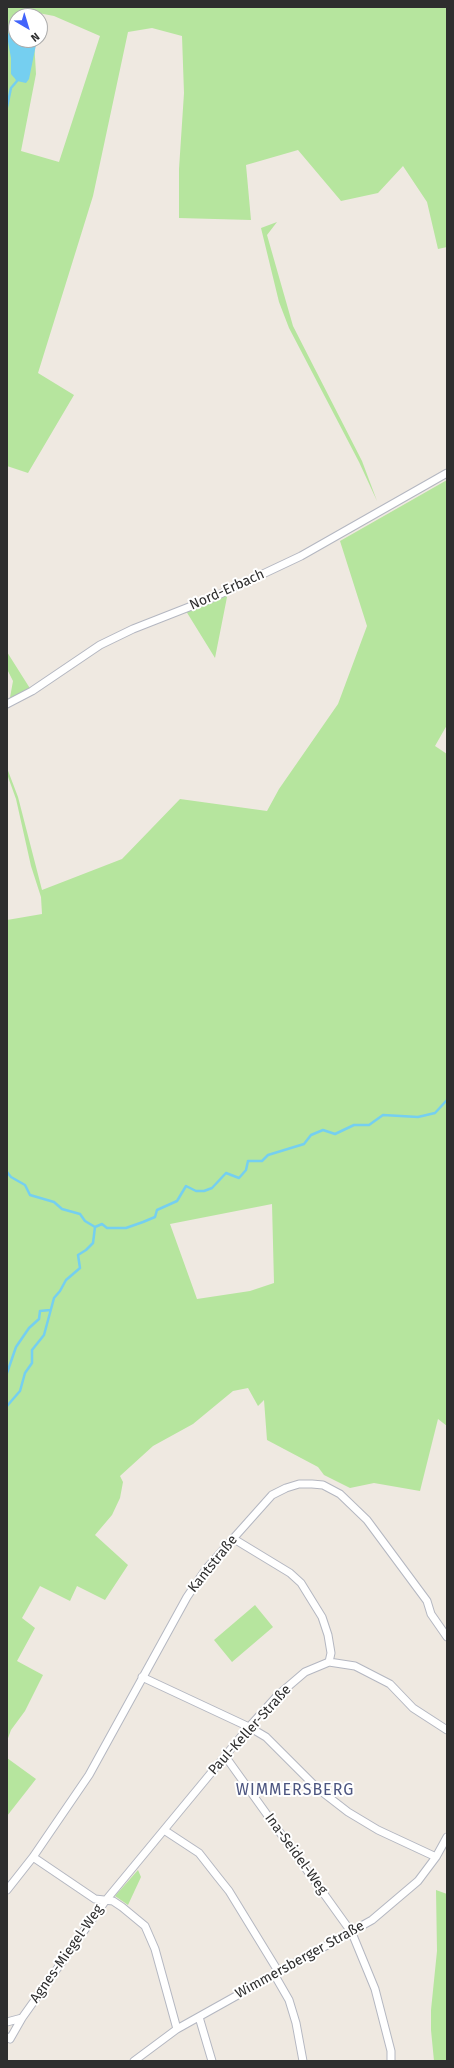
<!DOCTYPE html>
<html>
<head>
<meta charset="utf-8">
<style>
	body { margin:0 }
	#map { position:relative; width:454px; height:2068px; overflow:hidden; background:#efe9e1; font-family:"Fira Sans",sans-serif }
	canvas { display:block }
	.frame { position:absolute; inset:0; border:8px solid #2e2e2e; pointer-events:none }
	.north { position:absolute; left:8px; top:8px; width:40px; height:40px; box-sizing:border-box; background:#fff; border:1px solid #ababab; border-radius:50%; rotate:142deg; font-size:11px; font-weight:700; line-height:16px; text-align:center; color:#2e2e2e }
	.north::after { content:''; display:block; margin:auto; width:14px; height:18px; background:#4264fb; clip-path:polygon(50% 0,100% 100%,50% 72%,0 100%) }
</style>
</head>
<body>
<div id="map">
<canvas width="454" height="2068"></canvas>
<div class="frame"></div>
<div class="north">N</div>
</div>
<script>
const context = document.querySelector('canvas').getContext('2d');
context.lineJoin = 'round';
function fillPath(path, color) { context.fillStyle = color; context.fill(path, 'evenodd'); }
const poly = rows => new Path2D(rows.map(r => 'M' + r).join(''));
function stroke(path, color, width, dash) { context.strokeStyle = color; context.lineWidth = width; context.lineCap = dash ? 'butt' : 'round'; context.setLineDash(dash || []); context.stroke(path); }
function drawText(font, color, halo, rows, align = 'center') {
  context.font = font + ' "Fira Sans",sans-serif'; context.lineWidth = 4; context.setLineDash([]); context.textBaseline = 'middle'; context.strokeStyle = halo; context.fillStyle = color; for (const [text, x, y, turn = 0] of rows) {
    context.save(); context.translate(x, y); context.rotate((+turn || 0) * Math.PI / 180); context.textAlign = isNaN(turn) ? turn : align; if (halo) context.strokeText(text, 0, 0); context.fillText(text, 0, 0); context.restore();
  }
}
const green = poly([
	[7,7,447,7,447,247,438,249,427,202,403,166,378,193,341,201,298,150,246,165,251,220,179,218,179,169,184,93,182,36,152,28,128,32,93,196,38,373,74,395,28,473,7,466],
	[33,12,54,16,100,36,59,162,21,151,36,74,34,40,16,40,16,16,33,16],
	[277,222,267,235,293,326,362,461,377,501,359,462,289,328,279,302,261,228],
	[447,480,447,725,435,746,447,754,447,1426,438,1419,420,1491,374,1483,350,1488,324,1475,318,1467,267,1440,264,1400,258,1406,248,1388,233,1391,193,1424,153,1446,120,1476,123,1482,120,1498,112,1515,95,1535,128,1565,105,1600,77,1586,70,1601,40,1586,22,1618,35,1628,17,1661,43,1675,25,1711,11,1730,7,1741,7,920,42,914,41,897,31,866,16,799,7,774,7,768,18,797,42,890,122,859,180,799,267,811,279,789,338,704,367,626,340,541],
	[272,1204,274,1283,250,1291,197,1299,170,1224],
	[228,592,215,658,186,611],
	[7,652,31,690,9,703,13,681,7,669],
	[255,1605,273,1627,232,1662,214,1640],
	[7,1758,36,1779,7,1816],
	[138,1870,141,1877,128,1905,115,1896],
	[436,1890,447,1894,447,2061,434,2061,431,2030,431,2010,437,1951]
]);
const water = poly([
	[13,26,16,27,16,40,37,40,29,79,26,83,17,81,11,74,11,58,7,36]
]);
const stream = poly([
	[20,16,26,13,28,7],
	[13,28,16,20],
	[7,107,11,88,17,81,17,78],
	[7,1172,11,1177,25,1185,30,1195,54,1202,62,1209,80,1214,85,1221,95,1227],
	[95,1227,102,1224,107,1228,126,1228,143,1222,155,1217,157,1210,177,1201,186,1186,196,1191,204,1191,212,1188,226,1173,239,1178,246,1170,248,1161,262,1161,268,1155,304,1144,311,1135,323,1130,335,1134,354,1125,369,1125,383,1115,418,1117,435,1113,447,1100],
	[7,1373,16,1347,29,1328,39,1319,40,1311,50,1310],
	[7,1406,20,1391,25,1373,32,1363,32,1350,44,1335,54,1298,60,1291,66,1280,80,1268,78,1255,86,1250,93,1243,95,1227]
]);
const minor = poly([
	[7,704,32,691,100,645,133,629,212,598,301,556,447,473],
	[234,1539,290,1573,301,1583,322,1617,328,1635,331,1653,329,1662],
	[142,1677,249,1727,266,1737,317,1788,348,1812,378,1830,436,1857],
	[225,1756,352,1933,375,1989,391,2051,391,2061],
	[164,1830,199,1853,217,1876,229,1891,278,1971],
	[33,1857,95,1899,113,1901,122,1907,145,1926,155,1949,177,2029],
	[7,1890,33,1857,89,1775,187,1597,206,1569,272,1495,286,1488,299,1484,312,1484,323,1485,340,1494,367,1520,427,1601,431,1614,447,1637],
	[274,1974,289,2000,296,2023,303,2061],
	[199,2017,212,2061],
	[7,2022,22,2018],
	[7,2037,10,2039,22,2018,106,1900,249,1727,277,1696,305,1672,329,1662,355,1666,390,1684,413,1708,447,1730],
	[134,2061,177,2029,372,1920,418,1881,436,1857,447,1837]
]);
const streetNames = [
	["Nord-Erbach",227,590,-24],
	["Kantstraße",213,1564,-51],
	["Paul-Keller-Straße",250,1730,-48],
	["Ina-Seidel-Weg",296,1854,54],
	["Agnes-Miegel-Weg",67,1954,-55],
	["Wimmersberger Straße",300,1960,-29]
];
const quarterNames = [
	["WIMMERSBERG",295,1791]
];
fillPath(green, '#b6e59e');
fillPath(water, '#75cff0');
stroke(stream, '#75cff0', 2.5);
stroke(minor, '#b4b7c1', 9);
stroke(minor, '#fff', 7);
drawText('14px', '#2e2e2e', '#fff', streetNames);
context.letterSpacing = '1px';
drawText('16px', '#4d5680', '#fff', quarterNames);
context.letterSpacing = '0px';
</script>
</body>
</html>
